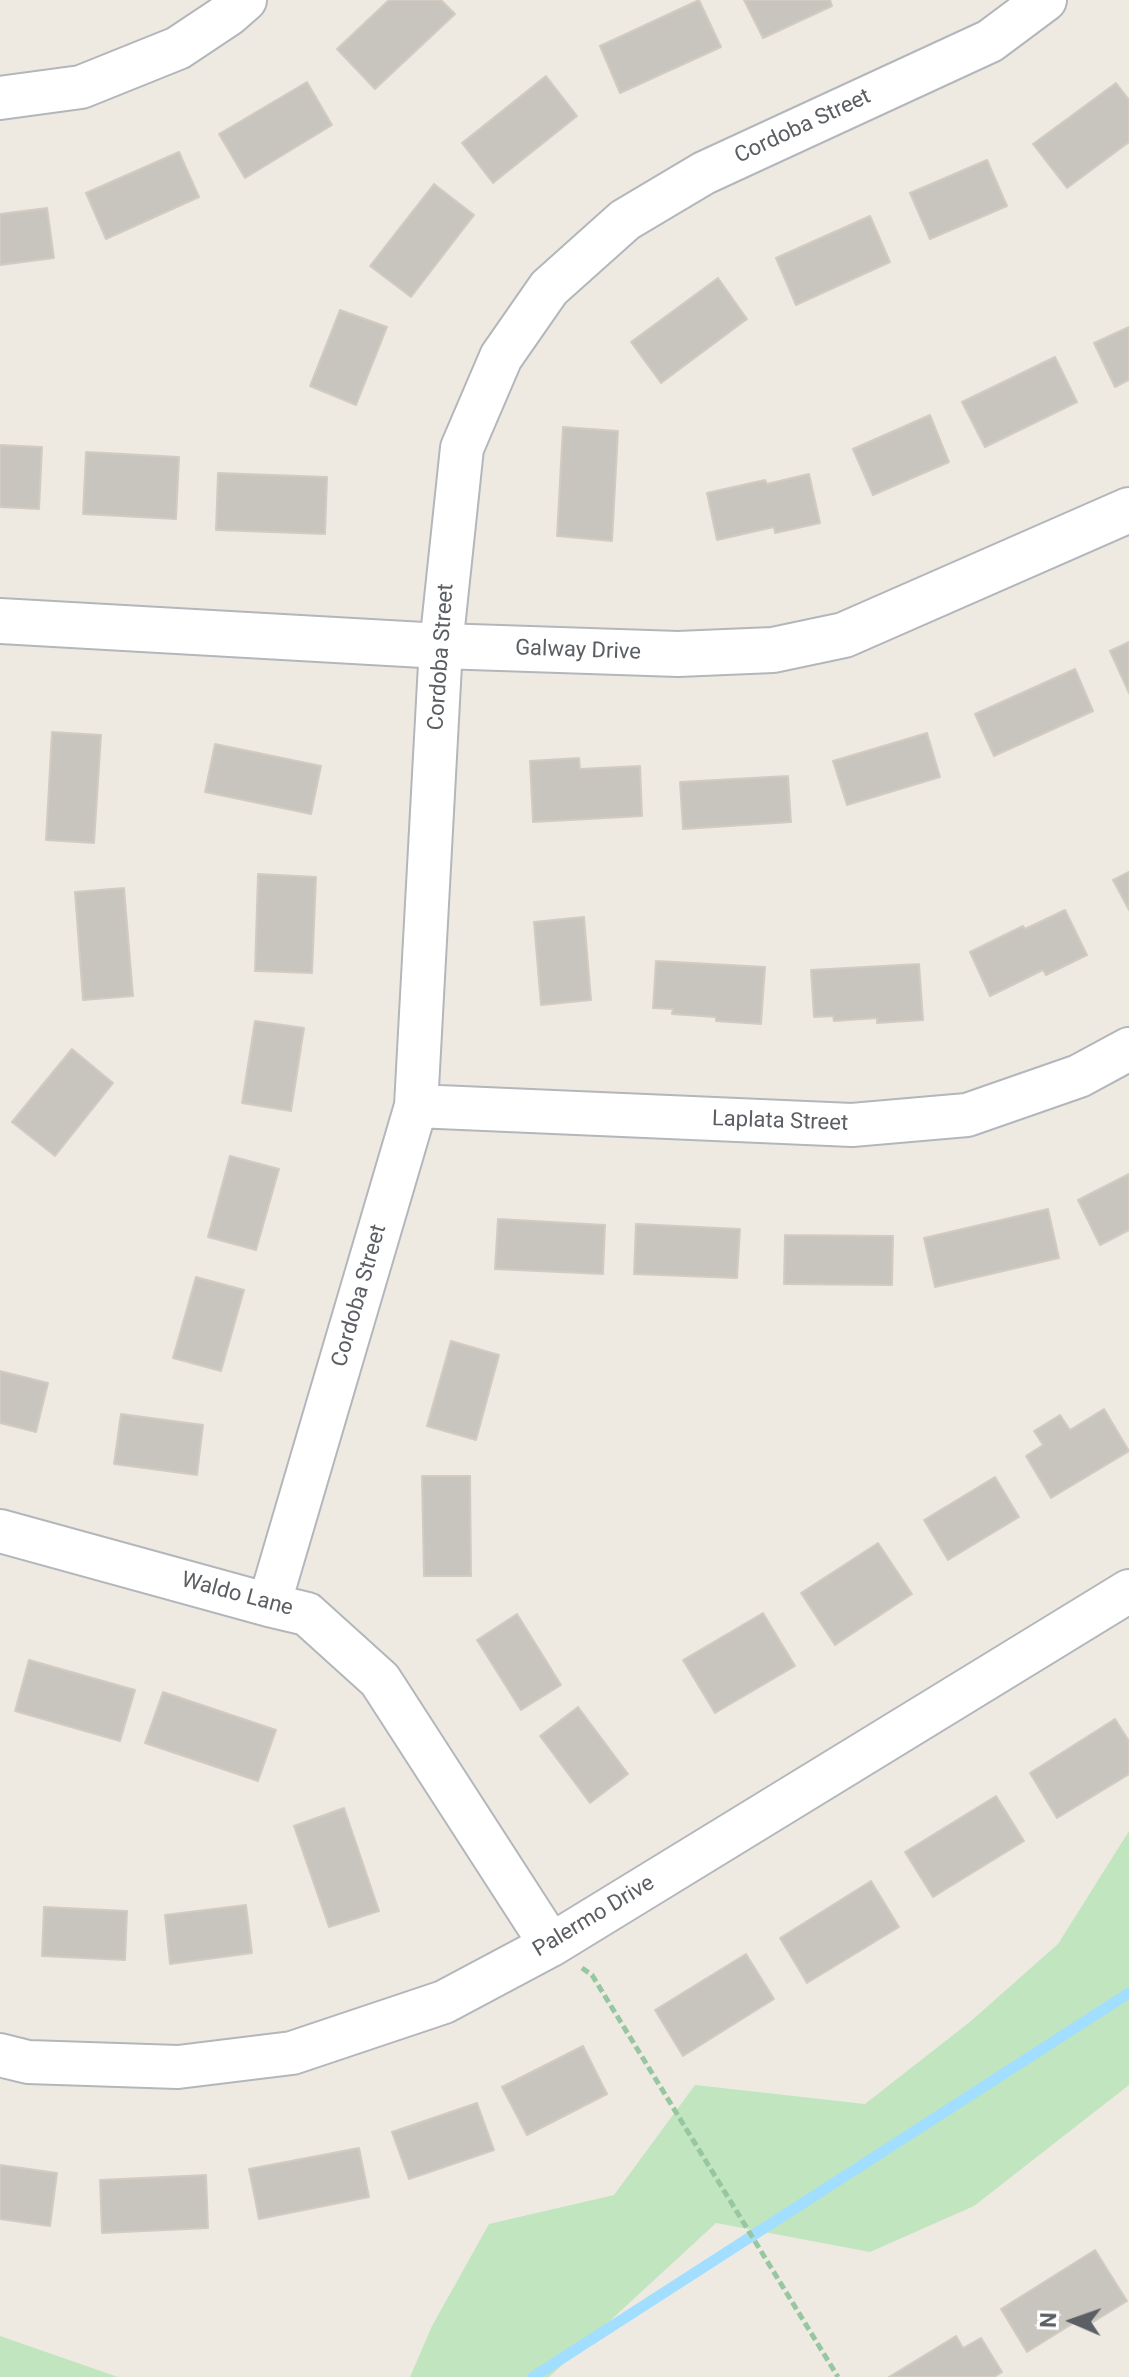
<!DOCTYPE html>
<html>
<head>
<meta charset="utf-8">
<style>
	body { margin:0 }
	#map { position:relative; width:1129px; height:2377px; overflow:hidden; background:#eeeae2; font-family:Roboto,sans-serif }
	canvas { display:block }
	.north { position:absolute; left:1033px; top:2281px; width:80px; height:80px; -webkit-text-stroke:6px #fff; paint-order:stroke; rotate:272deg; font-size:22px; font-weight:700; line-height:32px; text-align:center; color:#5b5f63 }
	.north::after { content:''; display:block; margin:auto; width:28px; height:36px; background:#5b5f63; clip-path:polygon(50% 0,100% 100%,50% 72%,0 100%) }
</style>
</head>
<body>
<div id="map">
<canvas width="1129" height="2377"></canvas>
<div class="north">N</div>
</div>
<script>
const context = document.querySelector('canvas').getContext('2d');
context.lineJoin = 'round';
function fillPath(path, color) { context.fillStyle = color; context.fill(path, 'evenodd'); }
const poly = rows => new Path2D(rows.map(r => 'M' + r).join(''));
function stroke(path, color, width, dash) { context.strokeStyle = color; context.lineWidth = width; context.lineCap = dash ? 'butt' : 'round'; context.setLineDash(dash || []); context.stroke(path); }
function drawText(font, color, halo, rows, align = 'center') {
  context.font = font + ' Roboto,sans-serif'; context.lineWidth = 7; context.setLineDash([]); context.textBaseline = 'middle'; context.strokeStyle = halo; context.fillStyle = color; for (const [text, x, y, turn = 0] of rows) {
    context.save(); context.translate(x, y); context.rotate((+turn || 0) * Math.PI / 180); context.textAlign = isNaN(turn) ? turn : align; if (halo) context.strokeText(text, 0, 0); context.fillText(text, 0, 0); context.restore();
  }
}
const green = poly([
	[1129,1831,1129,2085,974,2206,870,2252,716,2223,549,2377,410,2377,432,2326,489,2224,614,2195,695,2085,865,2104,971,2021,1058,1944],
	[0,2336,118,2377,0,2377]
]);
const stream = poly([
	[533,2377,1129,1993]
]);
const building = poly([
	[389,0,441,0,455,14,375,89,337,49,389,0],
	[699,0,721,47,620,93,600,46,699,0],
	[744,0,830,0,832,6,763,38,744,0],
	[546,76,577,116,493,183,462,143,546,76],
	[307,82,332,125,245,178,219,134,307,82],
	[1116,83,1129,100,1129,142,1067,188,1033,144,1116,83],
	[179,152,199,197,106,239,86,193,179,152],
	[987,160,1007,206,930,239,910,193,987,160],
	[434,184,474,215,411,297,370,266,434,184],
	[47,208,54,258,0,265,0,214,47,208],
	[870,216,890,262,796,305,776,258,870,216],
	[718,278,747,319,661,383,631,342,718,278],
	[340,310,387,327,356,405,310,386,340,310],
	[1129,327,1129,380,1115,387,1094,343,1129,327],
	[1055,357,1077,402,985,447,962,402,1055,357],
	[930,415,949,462,873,495,853,449,930,415],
	[563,427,618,431,612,541,557,536,563,427],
	[0,445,42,447,39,509,0,507,0,445],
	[86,452,179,457,176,519,83,514,86,452],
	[218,473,327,477,325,534,216,530,218,473],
	[809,474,820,523,775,533,774,527,717,540,707,493,765,480,767,484,809,474],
	[1129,642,1129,693,1110,651,1129,642],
	[1075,669,1093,711,994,756,975,714,1075,669],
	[52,732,101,735,94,843,46,840,52,732],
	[927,733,940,777,847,805,833,761,927,733],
	[215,744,321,766,311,814,205,792,215,744],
	[579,758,580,769,640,766,642,816,533,822,530,761,579,758],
	[788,776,791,822,683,829,680,782,788,776],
	[1129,872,1129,910,1113,880,1129,872],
	[258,874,316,877,312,973,255,971,258,874],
	[124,888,133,996,83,1000,75,892,124,888],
	[1065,910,1087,955,1046,975,1043,970,990,996,970,952,1023,926,1025,929,1065,910],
	[584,917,591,1000,541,1005,534,922,584,917],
	[656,961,765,967,761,1024,716,1021,716,1017,672,1014,673,1009,653,1008,656,961],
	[919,964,923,1020,877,1023,877,1018,834,1021,833,1016,814,1017,811,970,919,964],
	[255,1021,304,1028,291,1111,242,1103,255,1021],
	[72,1049,113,1083,55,1156,12,1122,72,1049],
	[230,1156,279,1169,256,1250,208,1237,230,1156],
	[1129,1174,1129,1230,1100,1245,1078,1200,1129,1174],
	[1048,1209,1059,1258,935,1287,924,1238,1048,1209],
	[498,1219,605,1225,603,1274,495,1269,498,1219],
	[636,1224,740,1229,737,1278,634,1274,636,1224],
	[785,1235,893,1236,892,1285,784,1284,785,1235],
	[196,1277,244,1290,221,1371,173,1358,196,1277],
	[451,1341,499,1355,476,1440,427,1426,451,1341],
	[0,1371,48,1383,36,1432,0,1423,0,1371],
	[1104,1409,1129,1451,1051,1498,1026,1456,1043,1445,1034,1431,1060,1415,1070,1430,1104,1409],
	[121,1414,203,1425,197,1475,114,1464,121,1414],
	[422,1476,470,1476,471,1576,424,1576,422,1476],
	[995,1477,1019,1517,948,1560,924,1520,995,1477],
	[878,1543,912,1594,835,1645,801,1593,878,1543],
	[763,1613,795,1666,715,1713,683,1660,763,1613],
	[517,1614,561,1685,521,1710,477,1640,517,1614],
	[29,1660,135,1690,120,1741,15,1711,29,1660],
	[163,1692,276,1730,258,1781,145,1743,163,1692],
	[578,1707,628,1774,590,1803,540,1736,578,1707],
	[1115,1719,1129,1741,1129,1774,1057,1818,1030,1773,1115,1719],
	[996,1796,1024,1841,933,1897,905,1852,996,1796],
	[344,1808,379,1911,329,1927,294,1826,344,1808],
	[871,1881,899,1927,807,1983,780,1938,871,1881],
	[246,1905,252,1953,170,1964,165,1915,246,1905],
	[44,1907,127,1911,125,1960,42,1956,44,1907],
	[746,1954,774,1999,683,2056,655,2010,746,1954],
	[583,2046,607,2094,527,2135,502,2087,583,2046],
	[477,2103,494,2150,409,2179,392,2132,477,2103],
	[359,2148,369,2197,259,2219,249,2169,359,2148],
	[0,2165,57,2173,50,2226,0,2219,0,2165],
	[206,2175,208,2228,102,2233,100,2180,206,2175],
	[1095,2250,1127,2301,1085,2327,1080,2319,1027,2352,1001,2309,1095,2250],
	[956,2336,963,2348,981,2338,1002,2372,994,2377,889,2377,956,2336]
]);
const path = poly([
	[582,1968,592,1975,838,2377]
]);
const minor = poly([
	[0,98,81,87,178,48,229,14,245,0],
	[416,1106,852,1125,967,1115,1079,1076,1129,1049],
	[0,1531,269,1605,307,1614,380,1680,551,1945],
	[269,1605,416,1106,441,646,462,448,501,357,549,288,625,220,704,173,990,41,1045,0],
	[0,2055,28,2062,178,2067,292,2053,444,2002,551,1945,1129,1591]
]);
const tertiary = poly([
	[0,621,441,646,678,654,773,650,844,635,1129,510]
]);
const streetNames = [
	["Cordoba Street",803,127,-25],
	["Galway Drive",578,651,2],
	["Cordoba Street",442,657,-86],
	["Laplata Street",780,1122,2],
	["Cordoba Street",360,1296,-74],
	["Waldo Lane",237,1595,15],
	["Palermo Drive",594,1917,-31]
];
fillPath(green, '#c1e5be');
stroke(stream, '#a1deff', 11);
fillPath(building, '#c8c5bf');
stroke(building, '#d2cbc1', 2);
stroke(minor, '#b3b6ba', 46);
stroke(tertiary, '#b3b6ba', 48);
stroke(path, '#97c6a1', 5, [8, 4]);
stroke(minor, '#fff', 42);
stroke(tertiary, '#fff', 44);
drawText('22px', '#5b5f63', '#fff', streetNames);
</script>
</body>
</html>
